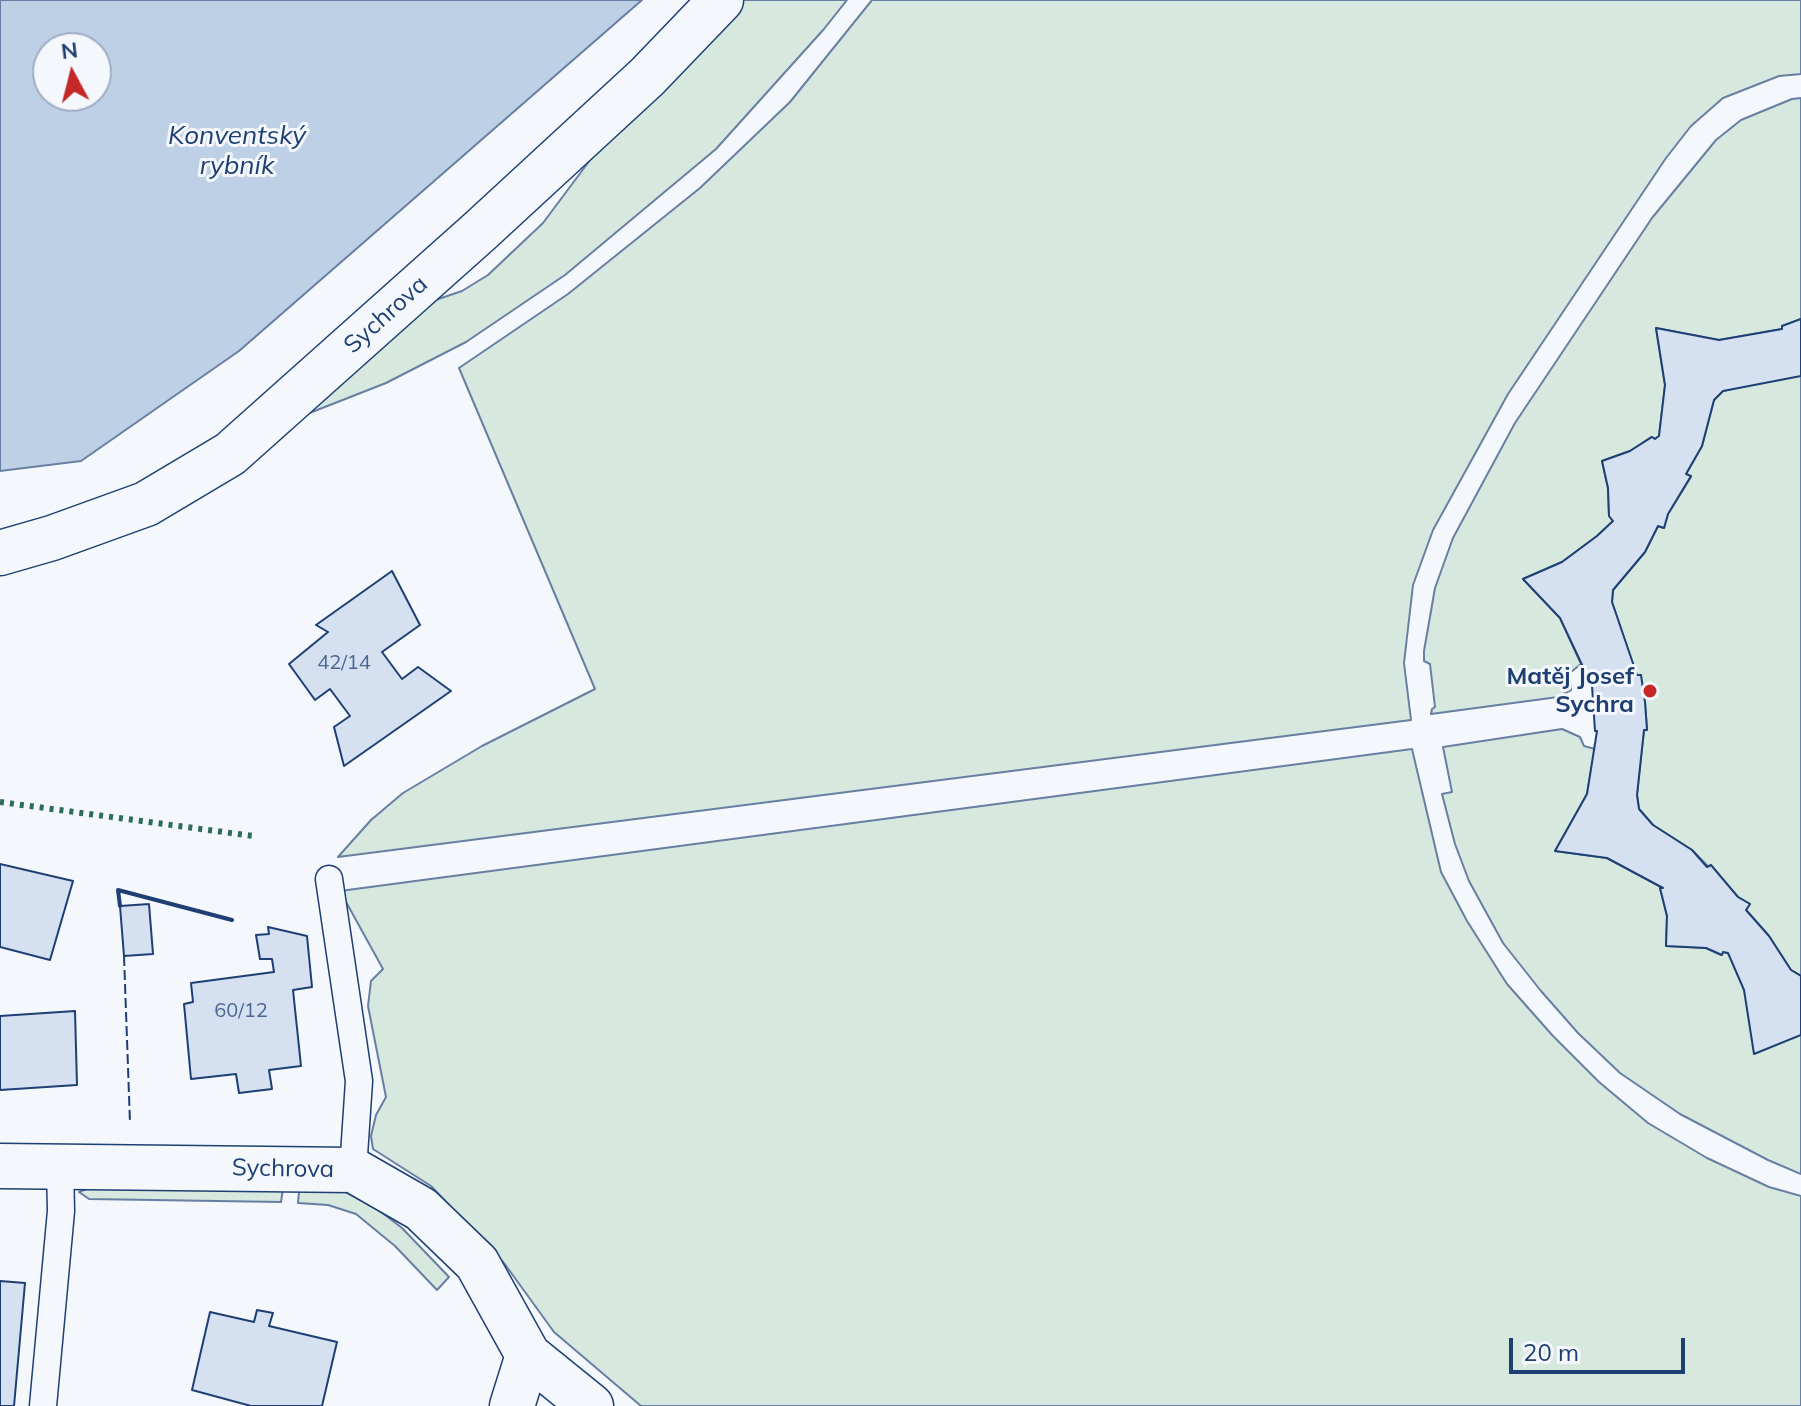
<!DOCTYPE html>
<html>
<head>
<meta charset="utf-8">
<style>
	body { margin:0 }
	#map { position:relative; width:1801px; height:1406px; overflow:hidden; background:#f4f7fb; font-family:Mulish,sans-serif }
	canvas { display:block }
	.north { position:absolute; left:32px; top:32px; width:80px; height:80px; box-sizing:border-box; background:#f4f7fb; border:2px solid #9eadc5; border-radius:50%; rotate:353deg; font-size:22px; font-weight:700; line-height:32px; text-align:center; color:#1d3f73 }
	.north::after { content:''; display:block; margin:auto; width:28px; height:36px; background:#c62828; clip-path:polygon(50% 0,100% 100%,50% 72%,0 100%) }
	.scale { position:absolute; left:1509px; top:1338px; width:176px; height:36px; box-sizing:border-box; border:4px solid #1d3f73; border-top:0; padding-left:10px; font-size:24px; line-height:28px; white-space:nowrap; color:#1d3f73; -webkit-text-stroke:6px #f4f7fb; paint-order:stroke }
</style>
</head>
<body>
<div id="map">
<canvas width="1801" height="1406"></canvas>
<div class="north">N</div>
<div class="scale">20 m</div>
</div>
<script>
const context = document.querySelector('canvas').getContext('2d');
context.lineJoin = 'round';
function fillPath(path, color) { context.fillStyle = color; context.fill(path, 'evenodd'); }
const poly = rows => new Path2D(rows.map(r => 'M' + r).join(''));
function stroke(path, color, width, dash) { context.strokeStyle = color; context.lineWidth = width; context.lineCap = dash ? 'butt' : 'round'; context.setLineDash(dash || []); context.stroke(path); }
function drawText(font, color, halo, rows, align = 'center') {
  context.font = font + ' Mulish,sans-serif'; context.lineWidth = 6; context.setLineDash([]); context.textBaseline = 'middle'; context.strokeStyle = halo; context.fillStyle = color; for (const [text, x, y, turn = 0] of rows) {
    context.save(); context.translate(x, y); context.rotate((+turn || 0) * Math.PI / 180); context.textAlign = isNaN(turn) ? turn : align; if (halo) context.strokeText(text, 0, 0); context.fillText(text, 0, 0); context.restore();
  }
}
const green = poly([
	[741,0,847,0,824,29,716,149,565,275,466,342,386,383,284,423,412,308,462,291,488,275,543,223,605,140,741,0],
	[872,0,1801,0,1801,74,1779,76,1723,98,1691,126,1666,158,1508,394,1433,530,1413,585,1404,663,1411,720,338,857,371,820,403,793,482,746,595,689,459,368,568,294,700,188,790,102,872,0],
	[1801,98,1801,319,1782,326,1782,329,1719,340,1656,328,1665,385,1659,436,1655,439,1651,437,1630,451,1602,461,1608,488,1609,516,1613,521,1597,536,1562,562,1523,579,1560,618,1581,664,1571,672,1571,690,1558,697,1431,714,1432,709,1435,707,1430,664,1424,661,1424,651,1435,588,1453,538,1515,423,1652,218,1716,140,1741,120,1792,99,1801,98],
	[1798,374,1801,376,1801,976,1791,970,1769,936,1746,910,1750,904,1738,897,1692,850,1653,825,1639,809,1637,795,1644,730,1647,729,1645,702,1612,602,1613,590,1645,552,1658,526,1664,528,1668,514,1691,477,1686,474,1702,446,1714,400,1723,391,1798,374],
	[1562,729,1580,737,1584,746,1595,749,1587,794,1555,851,1607,858,1663,888,1660,888,1667,916,1666,946,1706,948,1721,955,1723,952,1728,953,1801,1035,1801,1174,1768,1160,1680,1114,1620,1073,1578,1033,1541,991,1503,943,1469,881,1455,844,1442,794,1452,792,1443,747,1562,729],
	[1412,749,1441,872,1467,921,1507,984,1553,1036,1599,1082,1648,1123,1707,1158,1769,1187,1801,1196,1801,1406,641,1406,554,1332,504,1263,431,1186,373,1149,371,1136,376,1115,386,1097,368,1006,371,981,383,969,340,891,1412,749],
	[300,1181,338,1188,376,1208,402,1228,449,1277,437,1290,395,1246,356,1214,328,1205,298,1203,300,1181],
	[284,1182,281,1202,89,1199,79,1192,96,1185,284,1182]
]);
const water = poly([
	[0,0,642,0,239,351,81,461,0,471,0,0],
	[48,48,96,48,96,96,48,96,48,48]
]);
const building = poly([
	[1801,319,1801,376,1723,391,1714,400,1702,446,1686,474,1691,476,1668,514,1664,528,1658,526,1645,552,1613,590,1612,602,1637,675,1641,675,1645,702,1647,730,1644,730,1637,795,1639,809,1653,825,1692,850,1707,867,1711,865,1738,897,1750,904,1746,910,1769,936,1791,970,1801,976,1801,1035,1754,1054,1744,990,1728,953,1723,952,1722,955,1706,948,1666,946,1667,916,1660,888,1663,888,1607,858,1555,851,1587,794,1597,731,1595,731,1592,686,1560,618,1523,579,1562,562,1597,536,1613,521,1609,516,1608,488,1602,461,1630,451,1652,437,1655,439,1659,436,1665,385,1656,328,1719,340,1782,329,1782,326,1801,319],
	[392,571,420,625,382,652,402,679,418,667,451,691,344,766,334,727,350,716,330,689,315,700,289,664,328,632,316,625,392,571],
	[0,864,73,881,50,960,0,947,0,864],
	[149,904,153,954,124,956,120,906,149,904],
	[268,927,307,936,312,987,293,990,301,1066,269,1070,272,1089,239,1093,236,1074,191,1079,184,1004,193,1002,191,983,274,972,272,959,260,959,256,935,269,934,268,927],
	[75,1011,77,1085,0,1090,0,1016,75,1011],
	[0,1281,25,1283,14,1406,0,1406,0,1281],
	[257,1310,273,1313,269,1326,337,1342,322,1406,251,1406,192,1390,210,1312,254,1322,257,1310]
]);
const service = poly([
	[329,879,359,1081,353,1170],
	[43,1406,61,1211,60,1166]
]);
const minor = poly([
	[0,553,52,538,146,504,230,454,480,231,647,77,721,0],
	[0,1166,353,1170,421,1209,477,1263,528,1355,591,1406],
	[512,1406,528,1355]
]);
const hedge = poly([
	[0,802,253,836]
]);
const fence = poly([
	[124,956,130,1123]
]);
const wall = poly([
	[120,906,118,890,232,920]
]);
const markers = [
	[1650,691,8,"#c62828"]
];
const numberNames = [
	["42/14",344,663],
	["60/12",241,1011]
];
const streetNames = [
	["Sychrova",386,315,-42],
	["Sychrova",283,1169,1]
];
const poiNames = [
	["Matěj Josef",1634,677],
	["Sychra",1634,705]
];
const waterNames = [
	["Konventský",237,136],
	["rybník",237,166]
];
fillPath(green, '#d7e8df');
stroke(green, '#687fa3', 2);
fillPath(water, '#bed0e5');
stroke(water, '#687fa3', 2);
fillPath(building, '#d5e0f0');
stroke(building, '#1d3f73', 2);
stroke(service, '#1d3f73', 29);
stroke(minor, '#1d3f73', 47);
stroke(service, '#f4f7fb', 26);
stroke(minor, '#f4f7fb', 44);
stroke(hedge, '#2c6c60', 6, [4, 6]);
stroke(fence, '#1d3f73', 2, [10, 4]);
stroke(wall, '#1d3f73', 4);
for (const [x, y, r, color] of markers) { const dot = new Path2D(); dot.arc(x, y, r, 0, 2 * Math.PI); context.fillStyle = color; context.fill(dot); stroke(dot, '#f4f7fb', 3); }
drawText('20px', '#4b6792', null, numberNames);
drawText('24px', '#1d3f73', '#f4f7fb', streetNames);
drawText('bold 24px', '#1d3f73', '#f4f7fb', poiNames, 'right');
drawText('italic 26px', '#1d3f73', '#f4f7fb', waterNames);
</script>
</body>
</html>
